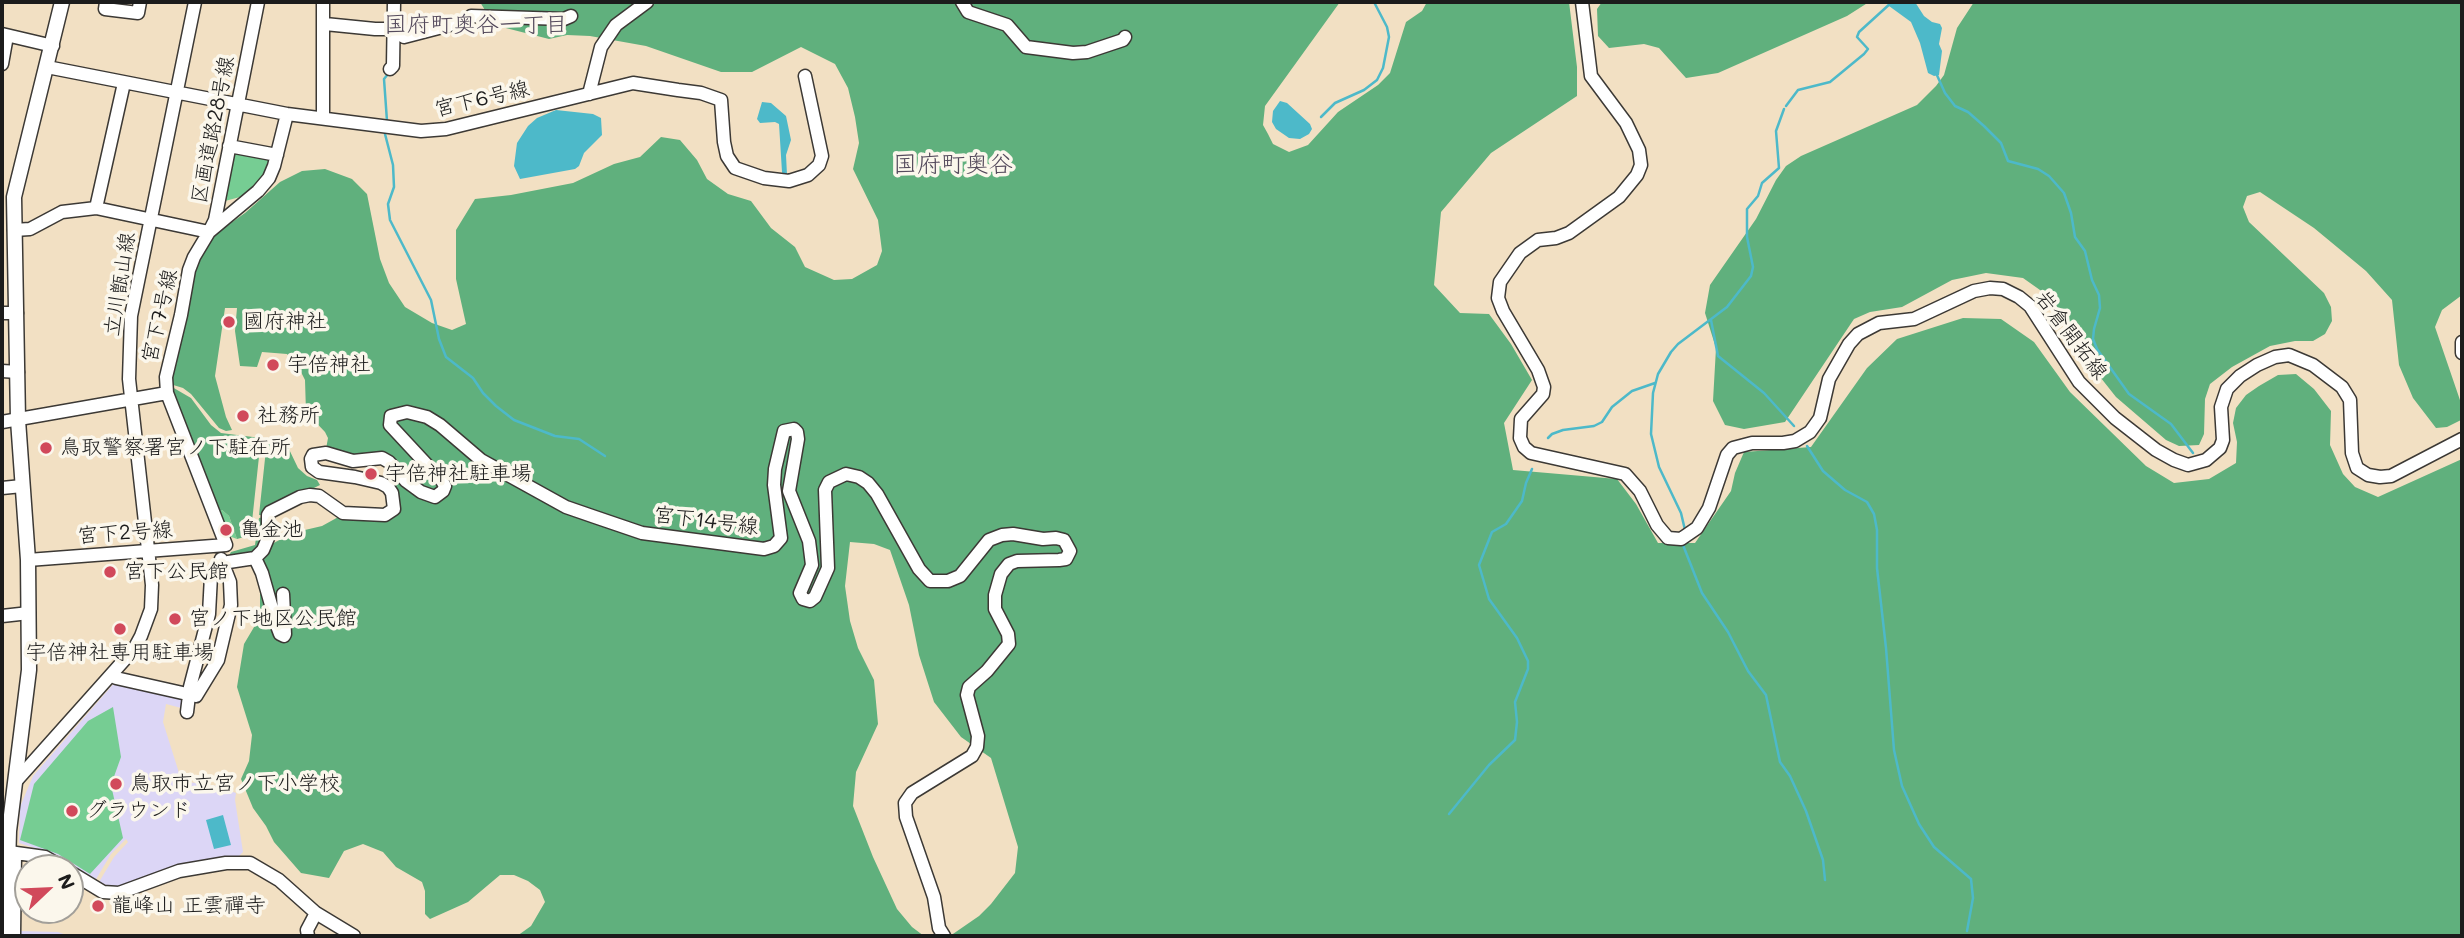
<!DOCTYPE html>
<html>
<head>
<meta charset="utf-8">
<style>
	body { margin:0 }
	#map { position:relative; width:2464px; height:938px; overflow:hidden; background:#f2e0c3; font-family:Mali,sans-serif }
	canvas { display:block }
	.frame { position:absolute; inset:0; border:4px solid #1c1c1c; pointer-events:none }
	.north { position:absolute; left:14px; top:854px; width:70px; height:70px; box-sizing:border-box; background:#fbf7ec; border:2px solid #a29f99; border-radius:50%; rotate:67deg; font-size:19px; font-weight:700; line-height:28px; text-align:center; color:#1c1c1c }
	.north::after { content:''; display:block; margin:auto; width:24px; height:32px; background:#d1495b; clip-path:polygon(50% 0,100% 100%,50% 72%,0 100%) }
</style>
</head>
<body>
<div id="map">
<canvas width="2464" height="938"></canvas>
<div class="frame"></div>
<div class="north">N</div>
</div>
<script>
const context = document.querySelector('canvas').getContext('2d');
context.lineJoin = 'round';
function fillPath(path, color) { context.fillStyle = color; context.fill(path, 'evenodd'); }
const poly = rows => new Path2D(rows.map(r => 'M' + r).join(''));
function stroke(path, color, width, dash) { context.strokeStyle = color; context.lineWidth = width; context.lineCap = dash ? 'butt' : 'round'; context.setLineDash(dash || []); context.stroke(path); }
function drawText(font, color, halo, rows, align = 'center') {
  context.font = font + ' Mali,"Klee One",sans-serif'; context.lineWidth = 7; context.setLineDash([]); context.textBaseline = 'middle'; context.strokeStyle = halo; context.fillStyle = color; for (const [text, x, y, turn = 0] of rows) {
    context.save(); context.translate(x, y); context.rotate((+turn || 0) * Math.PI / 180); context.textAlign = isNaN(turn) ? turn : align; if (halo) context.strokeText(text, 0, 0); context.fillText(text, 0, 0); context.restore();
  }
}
const built = poly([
	[116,681,187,695,185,709,166,704,163,722,180,776,188,782,217,786,236,793,235,800,243,852,235,860,161,874,107,890,106,885,99,882,114,857,128,842,126,839,111,854,95,881,57,855,19,843,20,807,33,776],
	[20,931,58,932,69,936,19,936]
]);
const green = poly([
	[233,151,271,157,260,182,240,197,225,201],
	[215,510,222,510,229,516,237,539,226,535],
	[113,707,121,757,111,785,123,838,90,874,58,854,20,840,34,784,88,721]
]);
const forest = poly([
	[480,2,1340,2,1265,106,1263,125,1268,134,1273,144,1289,152,1308,145,1338,112,1378,85,1390,73,1406,22,1422,11,1427,2,1569,2,1577,67,1577,96,1491,153,1441,212,1434,285,1460,313,1489,314,1511,344,1532,380,1504,423,1513,470,1617,479,1636,504,1658,543,1695,543,1731,491,1735,473,1744,452,1811,447,1867,368,1897,339,1963,318,2001,319,2034,342,2070,392,2146,466,2174,483,2209,479,2236,463,2237,442,2233,423,2236,408,2246,395,2259,386,2278,375,2296,374,2314,389,2331,411,2330,445,2343,474,2355,487,2378,497,2462,459,2461,936,950,936,979,916,991,904,1015,873,1018,847,991,758,961,737,934,702,919,655,909,605,890,550,874,544,850,542,845,586,850,621,858,648,874,680,878,724,856,772,853,806,873,857,897,909,912,927,924,936,517,936,531,926,545,902,540,890,528,881,514,875,500,875,468,902,430,919,425,914,425,891,422,882,396,867,383,852,363,844,344,851,329,878,301,873,274,842,266,826,253,808,241,779,249,761,252,735,237,687,244,644,260,617,260,561,272,544,292,533,322,526,342,515,382,519,397,503,390,461,352,458,326,449,328,438,325,432,306,412,305,380,301,372,287,354,262,352,257,367,240,366,235,331,237,308,225,308,215,376,226,417,232,430,226,431,219,428,191,394,183,388,170,384,188,284,204,242,245,213,280,182,302,171,325,169,352,179,367,194,380,259,389,283,405,307,432,323,452,330,466,324,456,279,456,230,475,199,511,195,573,183,614,164,640,157,661,137,680,140,697,160,707,179,728,194,751,201,771,228,795,247,805,267,834,280,852,279,877,265,882,251,878,220,853,169,859,143,855,117,848,88,835,64,801,47,752,72,721,72,646,46,590,36,567,35,549,39,494,25],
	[1602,2,1869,2,1847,16,1718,73,1686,78,1659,48,1644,44,1609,48,1598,36,1597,9],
	[1974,2,2462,2,2462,295,2442,310,2435,327,2462,406,2461,420,2447,427,2436,428,2413,398,2399,365,2392,300,2366,271,2314,228,2260,192,2247,196,2243,207,2249,222,2324,293,2331,307,2332,321,2325,334,2313,341,2295,341,2270,346,2232,367,2210,384,2205,399,2204,434,2199,445,2179,446,2166,440,2116,397,2078,349,2056,309,2040,290,2023,278,1986,273,1952,280,1902,307,1870,312,1854,319,1785,422,1744,429,1725,425,1713,401,1716,348,1705,313,1710,285,1756,219,1776,180,1786,166,1801,156,1917,105,1936,86,1944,75,1957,28],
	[172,387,191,398,211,425,221,433,261,438,251,531,248,536,237,539,229,516,222,510,215,510,170,388],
	[281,439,287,445,298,468,307,476,317,480,320,485,269,510,265,515,259,515,267,440],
	[264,517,266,539,259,552,228,557,231,552,255,545,259,518]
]);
const water = poly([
	[1887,2,1915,2,1924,16,1932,22,1940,24,1942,28,1939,44,1942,51,1939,75,1934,76,1928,73,1920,43,1911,22,1889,6],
	[1280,101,1287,103,1310,124,1312,129,1309,134,1300,139,1289,138,1276,129,1272,122,1273,111],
	[762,102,771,103,786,116,791,140,786,155,787,175,783,175,782,172,779,124,775,122,760,123,757,119],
	[556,110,593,114,601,118,602,135,584,153,579,166,575,169,520,179,514,166,517,143,528,126,537,118],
	[223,815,231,845,214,849,206,820]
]);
const stream = poly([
	[1936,73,1945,93,1955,106,1968,112,1984,126,2001,143,2008,161,2038,169,2049,176,2064,193,2071,213,2075,237,2085,251,2092,280,2099,295,2100,308,2094,329,2093,339,2097,349,2129,394,2171,424,2193,453],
	[1786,106,1798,90,1830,82,1864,54,1868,49,1857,37,1859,32,1892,2],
	[1321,117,1335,103,1364,90,1377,80,1383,68,1389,37,1387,27,1374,2],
	[387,121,384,79,388,74],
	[385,134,393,165,394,187,388,204,390,220,431,300,439,339,446,357,473,378,483,393,496,406,514,420,555,436,579,439,605,456],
	[1711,320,1718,356,1764,393,1794,426],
	[1548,438,1552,434,1563,430,1594,426,1602,422,1612,407,1632,391,1655,383],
	[1807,446,1823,471,1845,490,1867,502,1874,514,1877,530,1877,568,1886,648,1894,750,1902,786,1919,824,1934,847,1971,879,1973,898,1967,931],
	[1685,530,1681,513,1659,467,1651,434,1653,393,1658,374,1671,352,1678,344,1727,307,1751,276,1753,267,1747,237,1747,209,1758,196,1762,183,1779,168,1776,131,1784,109],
	[1683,545,1702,593,1728,632,1748,671,1766,695,1780,762,1790,776,1806,811,1823,860,1825,880],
	[1449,814,1489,765,1515,740,1517,722,1515,702,1528,669,1528,661,1517,638,1489,599,1479,565,1492,532,1506,524,1522,501,1526,483,1532,469]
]);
const minor = poly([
	[106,2,105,9,138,13,140,2],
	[962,2,968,12,1007,25,1026,47,1073,53,1087,52,1123,40,1125,37],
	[1582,2,1591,76,1626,123,1639,150,1641,165,1637,175,1619,197,1569,233,1556,238,1538,240,1520,253,1500,282,1498,298,1503,311,1538,370,1544,387,1543,394,1521,419,1520,438,1524,447,1531,453,1625,474,1640,491,1657,525,1668,538,1681,539,1697,528,1709,508,1727,455,1733,448,1752,443,1783,443,1795,441,1810,432,1820,418,1829,379,1849,344,1858,334,1879,323,1914,319,1974,291,1990,288,2003,289,2019,297,2030,306,2079,382,2115,418,2156,450,2174,460,2188,465,2206,460,2220,448,2223,440,2221,407,2227,389,2240,376,2257,365,2275,357,2289,355,2313,365,2342,387,2350,400,2352,453,2357,468,2368,475,2380,477,2391,476,2462,439],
	[471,16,564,19,571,16],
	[325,24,375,29,394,29,404,37,458,23],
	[2,34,53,46],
	[2,64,7,36],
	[47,67,287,114,421,131,446,129,633,83,678,90,701,93,721,100,724,142,727,156,735,168,764,178,789,181,808,175,819,165,822,156,805,76],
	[390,69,393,66,394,2],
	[124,83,96,208,209,232,215,220,258,2],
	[589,94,601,47,616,25,647,2],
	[323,118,323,2],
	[229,146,277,155],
	[14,230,30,229,62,212,96,208],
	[2,313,17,313],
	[2462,342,2462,353],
	[2,371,18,372],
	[167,393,166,377,181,315,189,270,194,257,209,232,258,191,269,178,274,166,287,114],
	[2,422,167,393,226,545,28,560],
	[2,488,22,486],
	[255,558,262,573,277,626,280,634,284,636,285,634,283,594],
	[2,616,29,613],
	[116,678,196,696,218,660,231,605,230,582,221,559],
	[187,712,190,687,209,614,211,576,222,563,255,558,263,550,268,538,268,515,270,512,300,497,310,495,319,496,343,513,385,515,394,509,392,493,388,487,381,483,355,477,319,472,312,467,311,459,313,455,326,453,353,461,382,458,389,462,406,481,421,492,435,497,443,491,445,486,442,481,390,425,391,416,407,412,427,417,440,425,481,460,566,507,595,517,642,533,764,549,774,546,781,538,774,485,775,469,784,431,794,429,797,432,798,439,789,491,809,541,812,565,800,593,803,599,810,601,815,597,828,568,825,490,829,482,846,474,859,477,868,483,877,494,919,569,930,581,948,581,960,576,989,540,1002,535,1013,534,1043,539,1056,538,1064,540,1070,551,1066,559,1059,560,1017,561,1009,564,1001,574,995,595,995,609,1008,634,1009,644,987,671,969,687,967,695,978,736,977,747,972,756,912,793,905,803,906,817,934,897,939,928,944,936],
	[17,780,134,649,141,636,151,609,152,585,129,379,131,316,195,2],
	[9,852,45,857,64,868],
	[70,872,103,892,119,893,179,871,226,863,250,863,279,880,316,913,354,936],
	[14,936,15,854],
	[308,936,307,930,316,913]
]);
const major = poly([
	[6,936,9,831,29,670,28,560,18,420,14,197,62,2]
]);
const markers = [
	[229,322,7,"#d1495b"],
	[273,365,7,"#d1495b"],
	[243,416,7,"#d1495b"],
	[46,448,7,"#d1495b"],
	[371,474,7,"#d1495b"],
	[226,530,7,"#d1495b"],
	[110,572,7,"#d1495b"],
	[175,619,7,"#d1495b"],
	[120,629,7,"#d1495b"],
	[116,784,7,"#d1495b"],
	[72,811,7,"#d1495b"],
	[98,906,7,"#d1495b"]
];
const streetNames = [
	["宮下6号線",482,99,-13],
	["区画道路28号線",213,130,-79],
	["立川甑山線",120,284,-81],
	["宮下7号線",160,316,-77],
	["岩倉開拓線",2071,335,53],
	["宮下14号線",706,521,7],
	["宮下2号線",125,533,-4]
];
const poiNames = [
	["國府神社",243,322],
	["宇倍神社",287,365],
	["社務所",257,416],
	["鳥取警察署宮ノ下駐在所",60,448],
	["宇倍神社駐車場",385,474],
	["亀金池",240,530],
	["宮下公民館",124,572],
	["宮ノ下地区公民館",189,619],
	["宇倍神社専用駐車場",120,653,"center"],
	["鳥取市立宮ノ下小学校",130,784],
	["グラウンド",86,811],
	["龍峰山 正雲禪寺",112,906]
];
const neighbourhoodNames = [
	["国府町奥谷一丁目",476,25]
];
const quarterNames = [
	["国府町奥谷",953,165]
];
fillPath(built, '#dcd6f6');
fillPath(green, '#76cd93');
fillPath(forest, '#60b07d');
fillPath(water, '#4db9c9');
stroke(stream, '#4db9c9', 2.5);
stroke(minor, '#3c3935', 15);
stroke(major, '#3c3935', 17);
stroke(minor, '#fff', 12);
stroke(major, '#fff', 14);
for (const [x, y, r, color] of markers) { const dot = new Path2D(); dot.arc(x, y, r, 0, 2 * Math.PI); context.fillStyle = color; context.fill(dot); stroke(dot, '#fbf7ec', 2.5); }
drawText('21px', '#1c1c1c', '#fbf7ec', streetNames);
drawText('21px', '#1c1c1c', '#fbf7ec', poiNames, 'left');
drawText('23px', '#544a5c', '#fbf7ec', neighbourhoodNames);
drawText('24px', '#544a5c', '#fbf7ec', quarterNames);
</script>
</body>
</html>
